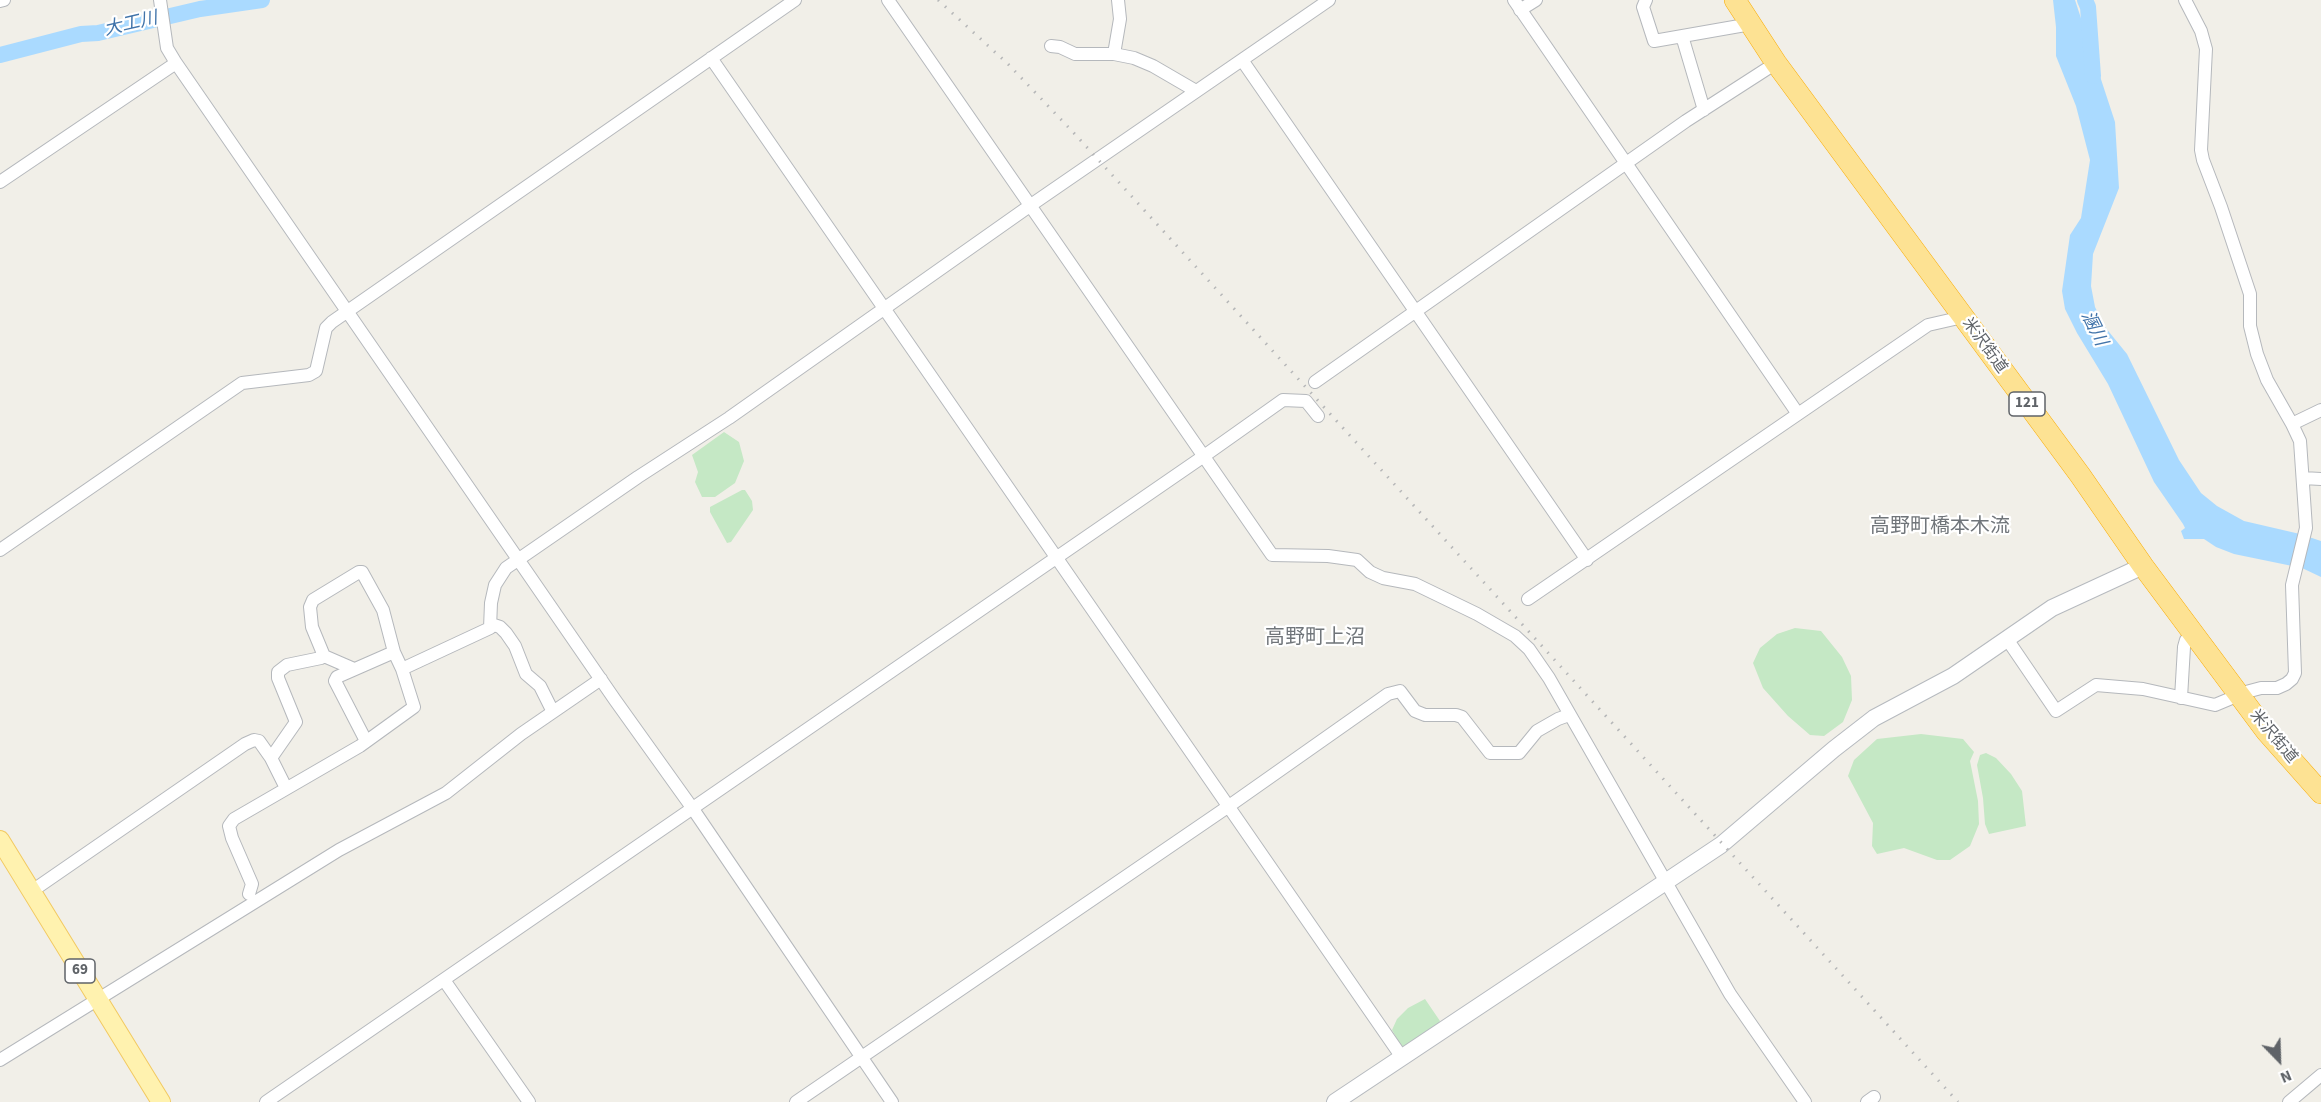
<!DOCTYPE html>
<html>
<head>
<meta charset="utf-8">
<style>
	body { margin:0 }
	#map { position:relative; width:2321px; height:1102px; overflow:hidden; background:#f1efe8; font-family:"Source Sans 3",sans-serif }
	canvas { display:block }
	.north { position:absolute; left:2249px; top:1030px; width:60px; height:60px; -webkit-text-stroke:4px #fff; paint-order:stroke; rotate:157deg; font-size:16px; font-weight:700; line-height:24px; text-align:center; color:#5f6368 }
	.north::after { content:''; display:block; margin:auto; width:21px; height:27px; background:#5f6368; clip-path:polygon(50% 0,100% 100%,50% 72%,0 100%) }
</style>
</head>
<body>
<div id="map">
<canvas width="2321" height="1102"></canvas>
<div class="north">N</div>
</div>
<script>
const context = document.querySelector('canvas').getContext('2d');
context.lineJoin = 'round';
function fillPath(path, color) { context.fillStyle = color; context.fill(path, 'evenodd'); }
const poly = rows => new Path2D(rows.map(r => 'M' + r).join(''));
function stroke(path, color, width, dash) { context.strokeStyle = color; context.lineWidth = width; context.lineCap = dash ? 'butt' : 'round'; context.setLineDash(dash || []); context.stroke(path); }
function drawText(font, color, halo, rows, align = 'center') {
  context.font = font + ' "Source Sans 3","Noto Sans JP",sans-serif'; context.lineWidth = 4.5; context.setLineDash([]); context.textBaseline = 'middle'; context.strokeStyle = halo; context.fillStyle = color; for (const [text, x, y, turn = 0] of rows) {
    context.save(); context.translate(x, y); context.rotate((+turn || 0) * Math.PI / 180); context.textAlign = isNaN(turn) ? turn : align; if (halo) context.strokeText(text, 0, 0); context.fillText(text, 0, 0); context.restore();
  }
}
const green = poly([
	[724,432,739,442,744,461,735,483,715,497,702,497,695,482,698,472,692,455],
	[742,490,745,490,752,501,753,510,731,542,727,543,710,512,710,507],
	[1795,628,1821,631,1842,657,1851,676,1852,700,1843,722,1824,736,1810,735,1788,716,1763,688,1753,663,1760,648,1777,634],
	[1921,734,1963,739,1974,752,1970,761,1978,801,1979,824,1970,846,1950,860,1937,860,1904,848,1877,854,1872,846,1873,823,1848,776,1854,760,1877,739],
	[1986,753,1996,758,2011,774,2022,791,2026,826,1989,834,1985,824,1983,798,1977,765,1980,755],
	[1425,999,1440,1021,1438,1025,1403,1049,1392,1030,1397,1019,1408,1008]
]);
const water = poly([
	[2053,0,2075,0,2115,122,2119,188,2093,254,2091,286,2095,307,2105,327,2127,354,2179,460,2201,493,2217,506,2244,521,2300,534,2321,541,2321,577,2302,568,2234,554,2216,547,2204,539,2184,539,2181,531,2185,528,2183,524,2154,482,2108,384,2077,333,2065,309,2062,291,2070,235,2081,218,2090,160,2076,106,2056,56,2056,27]
]);
const river = poly([
	[2085,0,2088,7,2093,76],
	[0,55,81,34,98,33,200,9,262,0]
]);
const street = poly([
	[160,0,167,48,176,63,615,700,693,809,892,1102],
	[888,0,1272,555,1328,556,1357,560,1370,572,1383,578,1415,584,1477,614,1515,636,1529,649,1549,678,1730,994,1805,1102],
	[1118,0,1120,19,1114,54,1134,58,1153,66,1196,91],
	[1514,0,1798,414],
	[1646,0,1643,7,1654,41,1751,24],
	[0,1,4,0],
	[1520,10,1536,0],
	[1682,36,1704,110],
	[1051,46,1060,47,1075,54,1114,54],
	[711,58,1401,1056],
	[1242,60,1587,560],
	[0,182,176,63],
	[1315,382,1686,121,1776,63],
	[2292,424,2321,410],
	[2303,478,2321,479],
	[0,550,242,383,309,375,316,371,326,328,332,322,795,0],
	[1528,599,1928,325,1963,317],
	[491,624,500,627,506,633,515,646,526,674,540,686,553,712],
	[2007,639,2056,711,2096,685,2143,689,2215,705,2246,692,2261,688,2277,688,2286,684,2292,679,2295,673,2292,585,2306,528,2300,441,2292,424,2267,380,2257,354,2250,326,2250,294,2221,207,2203,160,2201,150,2206,49,2201,31,2185,0],
	[324,656,354,669],
	[402,669,490,628,491,603,495,585,506,568,638,477,729,418,1031,205,1329,0],
	[2181,698,2184,647,2186,640,2192,632],
	[366,741,335,681,337,677,394,652],
	[32,891,245,744,254,740,259,741,271,758,286,788],
	[249,894,252,884,232,838,229,826,234,819,360,746,414,707,402,669,394,652,383,610,362,572,359,572,313,600,310,607,312,627,324,656,321,658,287,665,278,672,278,678,296,722,271,758],
	[444,980,529,1102],
	[0,1060,339,850,446,793,521,734,601,679],
	[266,1102,1204,456,1283,400,1306,401,1318,416],
	[796,1102,1229,806,1388,694,1400,691,1415,711,1425,715,1456,715,1462,717,1490,753,1519,753,1537,731,1558,719,1569,715],
	[1867,1102,1874,1097],
	[2289,1102,2321,1075]
]);
const secondary = poly([
	[1335,1102,1721,845,1834,749,1874,718,1953,676,2052,608,2143,566]
]);
const primary = poly([
	[0,840,161,1102]
]);
const highway = poly([
	[1735,0,1776,63,2080,475,2143,566,2266,731,2321,793]
]);
const rail = poly([
	[938,0,1008,64,1072,131,1958,1102]
]);
const shields = [
	[2027,404,36],
	[80,971,30]
];
const shieldNames = [
	["121",2027,404],
	["69",80,971]
];
const streetNames = [
	["米沢街道",1984,346,54],
	["米沢街道",2273,737,50]
];
const waterNames = [
	["大工川",131,25,-13],
	["溷川",2093,329,64]
];
const quarterNames = [
	["高野町橋本木流",1940,528],
	["高野町上沼",1315,639]
];
fillPath(green, '#c5e8c5');
fillPath(water, '#aadaff');
stroke(river, '#aadaff', 16);
stroke(street, '#b5b8bc', 14);
stroke(secondary, '#b6babf', 18);
stroke(primary, '#f2c960', 20);
stroke(highway, '#f9ab00', 22);
stroke(street, '#fff', 12);
stroke(secondary, '#fff', 16);
stroke(primary, '#fff2af', 18);
stroke(highway, '#fde293', 21);
stroke(rail, '#b6b7b8', 3, [1.5, 8]);
for (const [x, y, w] of shields) { const box = new Path2D(); box.roundRect(x - w / 2, y - 12, w, 24, 4.5); context.fillStyle = '#fff'; context.fill(box); stroke(box, '#5f6368', 1.5); }
drawText('bold 15px', '#5f6368', null, shieldNames);
drawText('16px', '#5f6368', '#fff', streetNames);
drawText('italic 18px', '#4174aa', '#fff', waterNames);
drawText('20px', '#70757a', '#fff', quarterNames);
</script>
</body>
</html>
